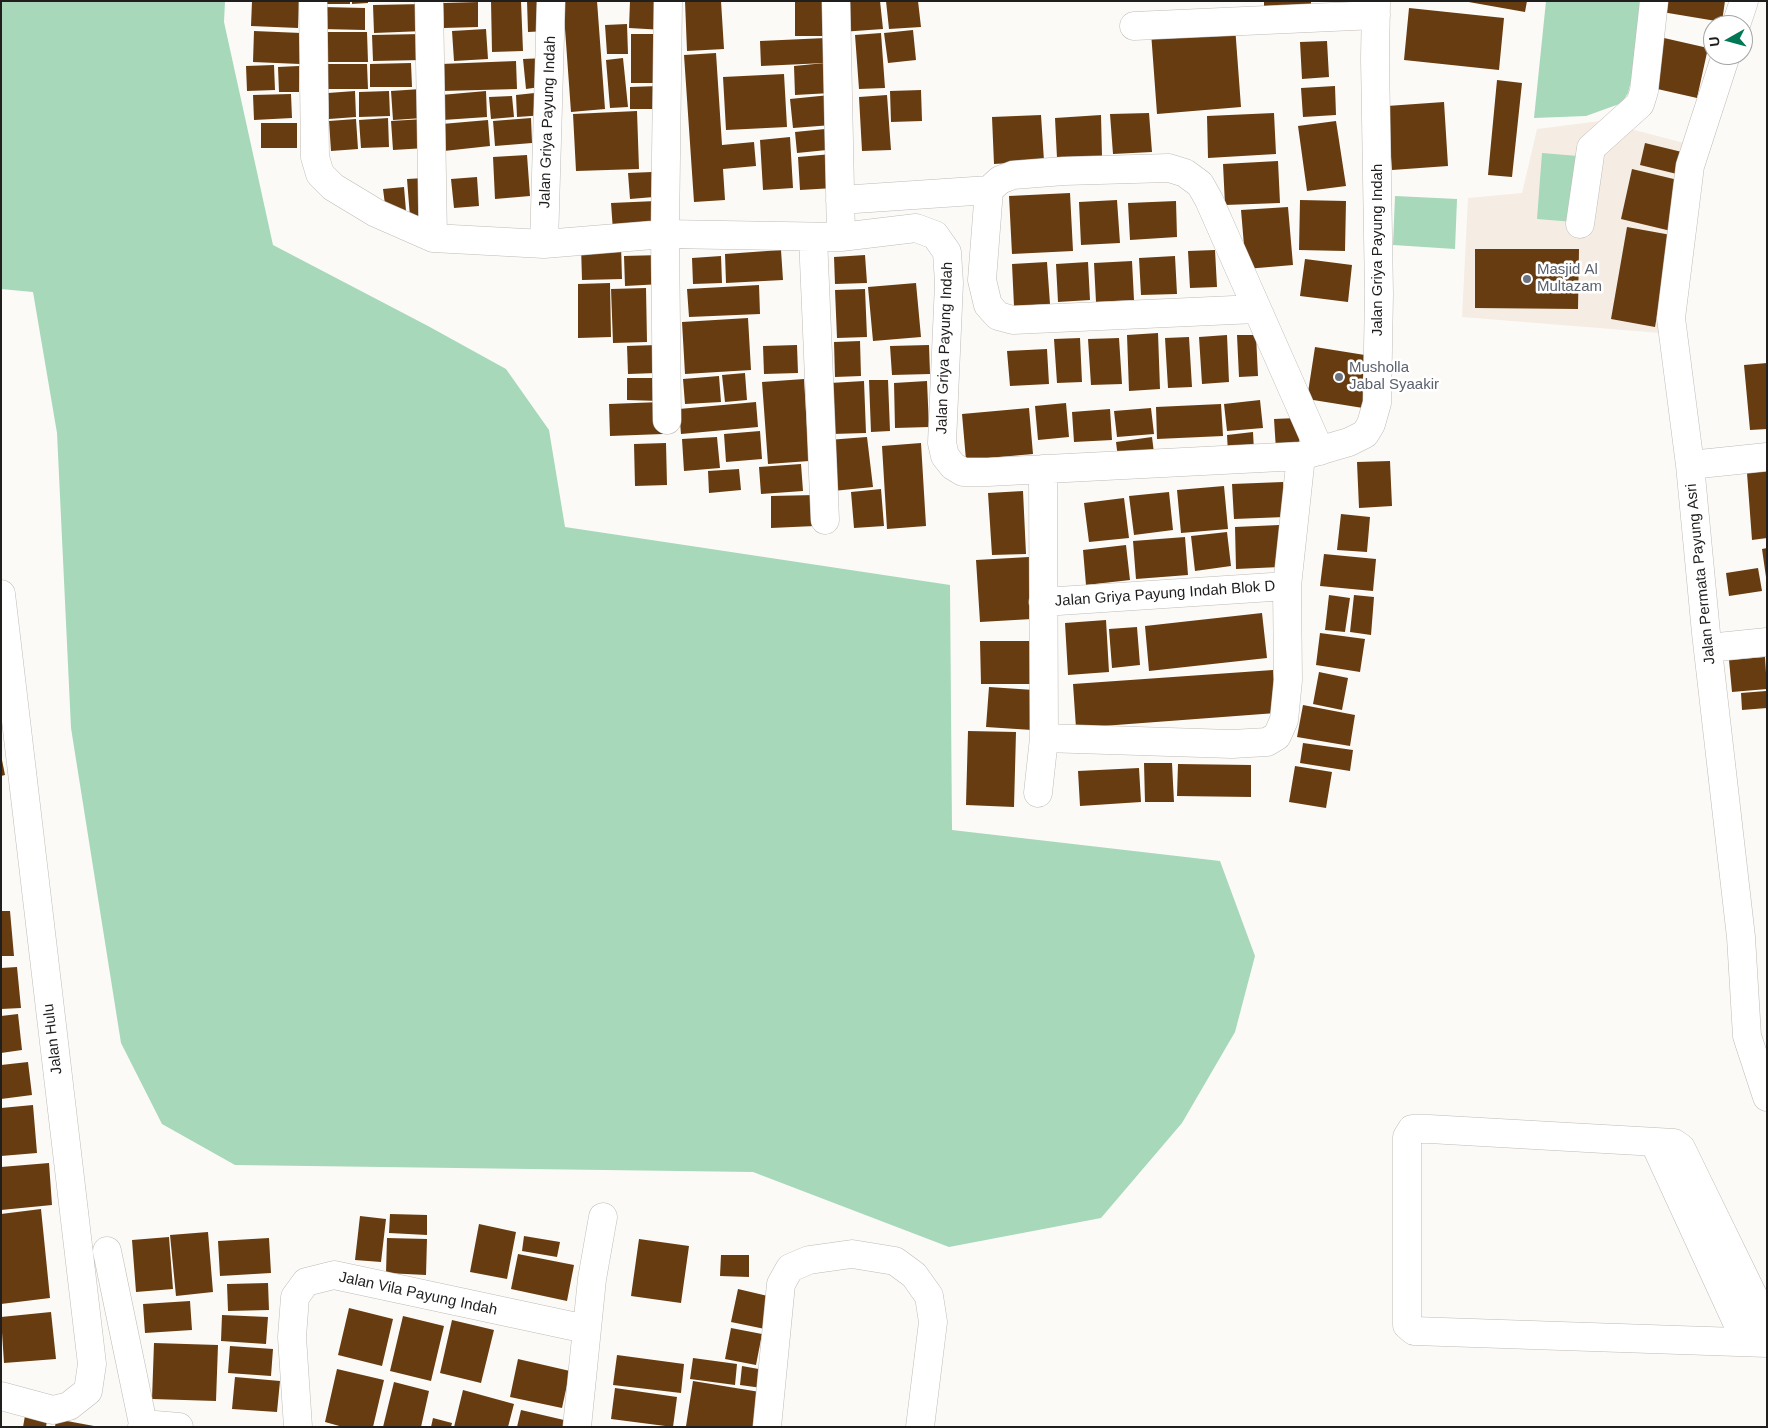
<!DOCTYPE html>
<html>
<head>
<meta charset="utf-8">
<style>
	body { margin:0 }
	#map { position:relative; width:1768px; height:1428px; overflow:hidden; background:#fcfaf6; font-family:Arial,sans-serif }
	canvas { display:block }
	.frame { position:absolute; inset:0; border:2px solid #201f1e; pointer-events:none }
	.north { position:absolute; left:1703px; top:15px; width:50px; height:50px; box-sizing:border-box; background:#fff; border:1px solid #a6a5a5; border-radius:50%; rotate:263deg; font-size:14px; font-weight:700; line-height:20px; text-align:center; color:#201f1e }
	.north::after { content:''; display:block; margin:auto; width:18px; height:22px; background:#007855; clip-path:polygon(50% 0,100% 100%,50% 72%,0 100%) }
</style>
</head>
<body>
<div id="map">
<canvas width="1768" height="1428"></canvas>
<div class="frame"></div>
<div class="north">U</div>
</div>
<script>
const context = document.querySelector('canvas').getContext('2d');
context.lineJoin = 'round';
function fillPath(path, color) { context.fillStyle = color; context.fill(path, 'evenodd'); }
const poly = rows => new Path2D(rows.map(r => 'M' + r).join(''));
function stroke(path, color, width, dash) { context.strokeStyle = color; context.lineWidth = width; context.lineCap = dash ? 'butt' : 'round'; context.setLineDash(dash || []); context.stroke(path); }
function drawText(font, color, halo, rows, align = 'center') {
  context.font = font + ' Arial,sans-serif'; context.lineWidth = 5; context.setLineDash([]); context.textBaseline = 'middle'; context.strokeStyle = halo; context.fillStyle = color; for (const [text, x, y, turn = 0] of rows) {
    context.save(); context.translate(x, y); context.rotate((+turn || 0) * Math.PI / 180); context.textAlign = isNaN(turn) ? turn : align; if (halo) context.strokeText(text, 0, 0); context.fillText(text, 0, 0); context.restore();
  }
}
const built = poly([
	[1600,121,1692,145,1660,333,1462,317,1468,198,1522,193,1537,129]
]);
const green = poly([
	[1,1,225,1,224,22,273,245,428,326,506,369,549,430,565,527,950,585,952,830,1220,861,1255,956,1235,1032,1182,1123,1101,1218,949,1247,753,1172,235,1165,162,1124,121,1043,71,728,57,433,33,292,1,289],
	[1546,1,1640,1,1634,69,1628,93,1622,103,1586,116,1534,118],
	[1542,153,1578,156,1574,222,1537,219],
	[1395,196,1457,199,1455,249,1393,245]
]);
const building = poly([
	[252,1,299,1,298,28,251,26],
	[322,1,350,1,350,4,322,4],
	[352,1,368,1,368,3,352,4],
	[491,1,521,1,523,51,492,52],
	[527,1,546,1,548,31,528,32],
	[563,1,597,1,605,109,571,112],
	[630,1,665,1,664,30,629,28],
	[685,1,721,1,724,49,687,51],
	[795,1,827,1,827,36,795,36],
	[839,1,880,1,883,29,841,32],
	[886,1,918,1,921,27,889,29],
	[1264,1,1311,1,1311,14,1264,14],
	[1463,1,1527,1,1525,12],
	[1658,1,1725,1,1722,22,1656,11],
	[478,2,478,27,444,28,443,3],
	[424,4,424,31,374,33,373,5],
	[323,7,365,8,365,30,322,29],
	[1409,8,1504,18,1499,70,1404,60],
	[627,24,628,54,607,54,605,25],
	[1235,26,1241,107,1157,114,1151,32],
	[486,29,488,59,454,61,452,31],
	[913,30,916,60,888,63,884,33],
	[254,31,301,33,300,64,253,62],
	[322,32,367,32,368,62,322,62],
	[881,33,885,88,859,89,855,35],
	[422,34,422,60,373,61,372,35],
	[631,34,657,34,657,83,631,83],
	[826,38,831,93,795,95,794,66,825,63,761,66,760,41],
	[1664,38,1708,48,1697,98,1653,88],
	[1327,41,1329,77,1302,79,1300,42],
	[716,53,722,145,754,142,756,166,723,169,725,200,694,202,684,55],
	[545,58,547,86,526,89,523,59],
	[623,58,628,107,610,108,606,60],
	[516,61,517,89,442,91,441,64],
	[411,63,412,87,370,87,370,64],
	[327,64,367,64,368,89,327,89],
	[274,65,275,90,247,91,246,66],
	[299,66,299,92,279,92,278,67],
	[784,74,787,127,726,130,723,77],
	[1497,80,1522,83,1512,177,1488,175],
	[659,86,659,109,630,109,630,87],
	[1335,86,1336,115,1303,117,1301,88],
	[421,89,423,118,393,120,391,91],
	[921,90,922,121,891,122,890,91],
	[355,91,356,117,329,119,328,93],
	[389,91,390,116,359,117,359,92],
	[486,91,487,117,443,120,441,95],
	[544,92,545,115,517,117,516,95],
	[291,94,292,118,254,120,253,95],
	[830,95,832,125,793,128,790,99],
	[887,95,891,150,862,151,859,97],
	[512,96,514,117,491,119,489,97],
	[1444,102,1448,166,1392,170,1387,106],
	[637,111,639,169,576,171,573,114],
	[1149,113,1152,152,1113,154,1110,114],
	[1274,113,1276,154,1208,158,1207,116],
	[1041,115,1044,161,994,164,992,117],
	[1101,115,1102,156,1057,158,1055,118],
	[388,118,389,147,361,148,359,120],
	[531,118,532,143,495,146,493,121],
	[356,119,358,149,331,151,329,121],
	[424,119,426,148,393,150,391,121],
	[488,120,490,146,444,151,442,124],
	[1336,121,1346,186,1307,191,1298,126],
	[261,123,297,123,297,148,261,148],
	[825,129,827,150,797,153,795,132],
	[790,137,793,188,763,190,760,140],
	[1645,143,1686,153,1681,175,1640,165],
	[832,154,834,188,800,190,798,157],
	[527,155,530,196,495,199,493,157],
	[1278,161,1280,203,1225,205,1223,164],
	[1632,169,1682,181,1671,231,1621,219],
	[652,172,654,197,630,199,628,173],
	[477,177,479,206,454,208,451,179],
	[425,178,428,215,410,217,407,179],
	[404,187,406,211,386,212,383,189],
	[1070,193,1073,251,1012,254,1009,196],
	[1117,200,1120,243,1081,245,1079,202],
	[1300,200,1346,201,1345,251,1299,250],
	[656,201,658,228,613,231,611,203],
	[1176,201,1177,237,1130,240,1128,203],
	[1288,207,1293,265,1246,269,1241,210],
	[1627,227,1671,235,1655,327,1611,319],
	[621,245,622,279,582,280,581,246],
	[1475,249,1579,249,1578,309,1475,308],
	[781,250,783,280,726,283,725,254],
	[1215,250,1217,287,1190,288,1188,251],
	[661,255,662,284,625,286,624,256],
	[865,255,867,283,835,284,834,257],
	[721,256,722,283,693,284,692,258],
	[1175,256,1177,294,1141,295,1139,258],
	[1305,259,1352,265,1348,302,1300,296],
	[1132,261,1134,300,1096,302,1094,263],
	[1047,262,1050,304,1014,306,1012,264],
	[1088,262,1090,300,1058,302,1056,264],
	[610,283,611,337,578,338,578,284],
	[916,283,921,337,873,341,868,287],
	[759,285,760,314,689,317,687,289],
	[646,288,647,342,613,343,611,289],
	[865,289,867,337,837,338,835,290],
	[748,318,751,370,685,374,682,322],
	[1158,333,1160,389,1129,391,1127,335],
	[1227,335,1229,382,1202,384,1199,337],
	[1237,335,1256,335,1258,376,1239,377],
	[1189,337,1192,387,1168,388,1165,338],
	[1080,338,1082,382,1057,383,1054,339],
	[1119,338,1122,384,1091,385,1088,339],
	[860,341,861,376,835,377,834,342],
	[656,345,657,373,628,374,627,346],
	[797,345,798,373,764,374,763,346],
	[929,345,930,374,892,375,890,346],
	[1315,347,1371,356,1363,408,1307,399],
	[1047,349,1049,384,1010,386,1007,351],
	[1767,363,1767,429,1750,430,1744,365],
	[745,373,747,400,725,402,722,375],
	[719,376,721,402,685,404,683,379],
	[627,378,660,378,660,401,627,400],
	[804,379,809,461,768,464,762,382],
	[869,380,888,380,890,431,871,432],
	[864,381,866,433,832,434,830,383],
	[927,381,929,427,895,428,894,383],
	[1260,400,1263,428,1227,431,1224,404],
	[661,402,663,434,610,436,609,404],
	[756,402,758,427,681,434,679,409],
	[1066,403,1069,437,1038,440,1035,406],
	[1221,404,1223,436,1157,439,1156,407],
	[1029,408,1033,454,966,460,962,414],
	[1151,408,1154,434,1117,437,1114,411],
	[1110,409,1112,440,1074,442,1072,412],
	[1297,418,1300,447,1276,450,1274,419],
	[760,431,762,459,726,462,724,434],
	[1253,432,1254,451,1228,453,1227,435],
	[717,437,720,468,684,471,682,439],
	[867,437,873,487,833,491,828,440],
	[1152,437,1154,453,1118,458,1116,442],
	[666,443,667,485,635,486,634,444],
	[921,443,926,526,887,529,882,446],
	[1390,461,1392,506,1359,508,1357,462],
	[801,464,803,491,761,494,759,467],
	[739,469,741,490,709,493,708,471],
	[1767,471,1767,538,1752,540,1747,473],
	[1283,482,1285,517,1234,519,1232,484],
	[1224,486,1228,529,1181,533,1177,490],
	[881,489,884,526,854,528,851,492],
	[1023,491,1026,554,992,555,988,493],
	[1169,492,1173,530,1134,535,1129,496],
	[815,495,815,526,771,528,771,496],
	[1124,498,1129,538,1089,542,1084,503],
	[1341,514,1370,517,1367,552,1337,550],
	[1279,525,1280,567,1236,569,1235,527],
	[1227,532,1231,566,1195,571,1191,536],
	[1185,537,1188,575,1136,579,1133,541],
	[1126,545,1130,580,1086,585,1083,550],
	[1767,548,1767,577,1766,577,1762,549],
	[1324,554,1376,559,1373,591,1320,586],
	[1029,557,1032,619,980,622,976,560],
	[1758,568,1762,591,1729,596,1726,573],
	[1329,595,1350,598,1345,632,1325,630],
	[1354,595,1374,597,1371,635,1350,632],
	[1262,613,1267,658,1149,671,1145,626],
	[1106,620,1109,672,1068,675,1065,623],
	[1137,627,1140,665,1112,668,1109,629],
	[1320,633,1365,639,1360,672,1316,665],
	[980,641,1031,641,1031,684,981,684],
	[1765,657,1767,689,1732,692,1729,660],
	[1273,670,1276,713,1076,728,1073,684],
	[1319,672,1348,678,1342,710,1313,704],
	[989,687,1034,690,1032,730,986,727],
	[1766,691,1767,708,1742,710,1741,693],
	[1303,705,1355,715,1350,746,1297,737],
	[968,731,1016,732,1014,807,966,805],
	[1303,743,1353,750,1350,771,1300,763],
	[1,755,5,775,1,776],
	[1144,763,1172,763,1174,802,1145,802],
	[1178,764,1251,765,1251,797,1177,796],
	[1295,766,1332,772,1326,808,1289,802],
	[1139,768,1141,802,1080,806,1078,771],
	[1,911,10,911,14,956,1,956],
	[17,967,21,1008,1,1009,1,968],
	[18,1014,22,1050,1,1053,1,1016],
	[28,1062,32,1095,1,1099,1,1065],
	[33,1105,37,1153,1,1156,1,1108],
	[49,1163,52,1205,1,1210,1,1167],
	[41,1209,50,1298,1,1304,1,1214],
	[390,1214,427,1215,427,1235,389,1233],
	[360,1216,386,1219,381,1262,355,1260],
	[479,1224,516,1232,507,1279,470,1272],
	[208,1232,213,1292,176,1296,170,1235],
	[524,1236,560,1242,557,1257,522,1251],
	[169,1237,173,1289,136,1292,132,1240],
	[269,1238,271,1273,220,1276,218,1241],
	[387,1238,427,1239,426,1275,386,1273],
	[639,1239,689,1246,681,1303,631,1296],
	[518,1254,574,1265,567,1301,511,1289],
	[721,1255,749,1255,749,1277,720,1276],
	[268,1283,269,1310,228,1311,227,1284],
	[738,1289,772,1297,765,1329,731,1322],
	[190,1301,192,1330,145,1333,143,1304],
	[349,1308,393,1319,382,1366,338,1355],
	[51,1312,56,1359,4,1363,1,1317],
	[222,1315,268,1317,266,1344,221,1341],
	[403,1316,444,1326,431,1381,390,1371],
	[452,1320,494,1330,481,1383,440,1373],
	[731,1328,762,1334,756,1365,725,1359],
	[154,1343,218,1345,216,1401,152,1399],
	[230,1346,273,1349,271,1376,228,1373],
	[617,1355,684,1364,681,1393,613,1385],
	[693,1358,737,1364,735,1385,690,1379],
	[518,1359,570,1371,562,1408,510,1397],
	[742,1366,764,1370,762,1388,740,1385],
	[337,1369,384,1380,373,1427,343,1427,325,1422],
	[235,1377,280,1381,277,1412,232,1409],
	[693,1381,766,1393,760,1427,686,1426],
	[394,1382,429,1391,421,1427,383,1427],
	[615,1388,677,1397,673,1427,611,1419],
	[463,1390,514,1404,508,1427,454,1427],
	[26,1410,48,1414,46,1427,23,1427],
	[521,1410,564,1420,563,1427,517,1427],
	[433,1418,452,1423,451,1427,431,1427],
	[56,1419,94,1426,94,1427,55,1427]
]);
const minor = poly([
	[313,1,315,157,320,174,333,187,376,213,433,238,544,244,665,234,841,237,916,228,935,235,947,252,949,283,942,443,945,456,953,466,963,472,988,472,1301,456,1349,442,1365,434,1371,424,1377,403,1379,294,1375,59,1376,1],
	[429,1,433,238],
	[836,1,841,237],
	[1736,25,1744,1],
	[1134,26,1376,15],
	[1726,55,1690,166,1671,318,1690,465,1706,633,1741,937,1747,1036,1767,1097],
	[840,200,989,190],
	[1580,224,1591,148,1640,104,1644,91,1654,1],
	[813,237,825,520],
	[544,244,551,1],
	[1256,309,1013,320,998,316,988,305,982,280,989,190,1000,180,1013,175,1064,171,1169,168,1185,173,1200,184,1209,200,1320,451],
	[667,420,665,234,668,1],
	[1690,465,1767,457],
	[1,594,92,1364,88,1391,69,1406,53,1410,1,1396],
	[1043,602,1287,586],
	[1708,648,1767,642],
	[1044,738,1232,744,1267,742,1277,736,1284,720,1288,680,1287,586,1301,456],
	[1038,793,1044,738,1043,469],
	[1654,1142,1746,1342],
	[107,1251,143,1424],
	[1767,1324,1681,1148,1674,1143,1429,1129,1412,1129,1407,1137,1407,1325,1414,1331,1767,1343],
	[142,1427,143,1424,179,1427],
	[298,1427,292,1337,295,1297,306,1282,334,1275,586,1329],
	[577,1427,592,1279,603,1217],
	[767,1427,781,1284,790,1268,809,1260,852,1254,895,1261,914,1275,929,1296,933,1322,920,1427]
]);
const markers = [
	[1527,279,5,"#6b7280"],
	[1339,377,5,"#6b7280"]
];
const streetNames = [
	["Jalan Griya Payung Indah",548,122,-88],
	["Jalan Griya Payung Indah",1378,250,-90],
	["Jalan Griya Payung Indah",945,348,-88],
	["Jalan Permata Payung Asri",1701,574,-96],
	["Jalan Griya Payung Indah Blok D",1165,594,-4],
	["Jalan Hulu",53,1039,-97],
	["Jalan Vila Payung Indah",418,1294,12]
];
const worshipNames = [
	["Masjid Al",1537,270],
	["Multazam",1537,287],
	["Musholla",1349,368],
	["Jabal Syaakir",1349,385]
];
fillPath(built, '#f5ede3');
fillPath(green, '#a6d8b9');
fillPath(building, '#683c11');
stroke(minor, '#bebbb8', 29);
stroke(minor, '#fff', 28);
for (const [x, y, r, color] of markers) { const dot = new Path2D(); dot.arc(x, y, r, 0, 2 * Math.PI); context.fillStyle = color; context.fill(dot); stroke(dot, '#fff', 2); }
drawText('15px', '#201f1e', '#fff', streetNames);
drawText('15px', '#5b616d', '#fff', worshipNames, 'left');
</script>
</body>
</html>
